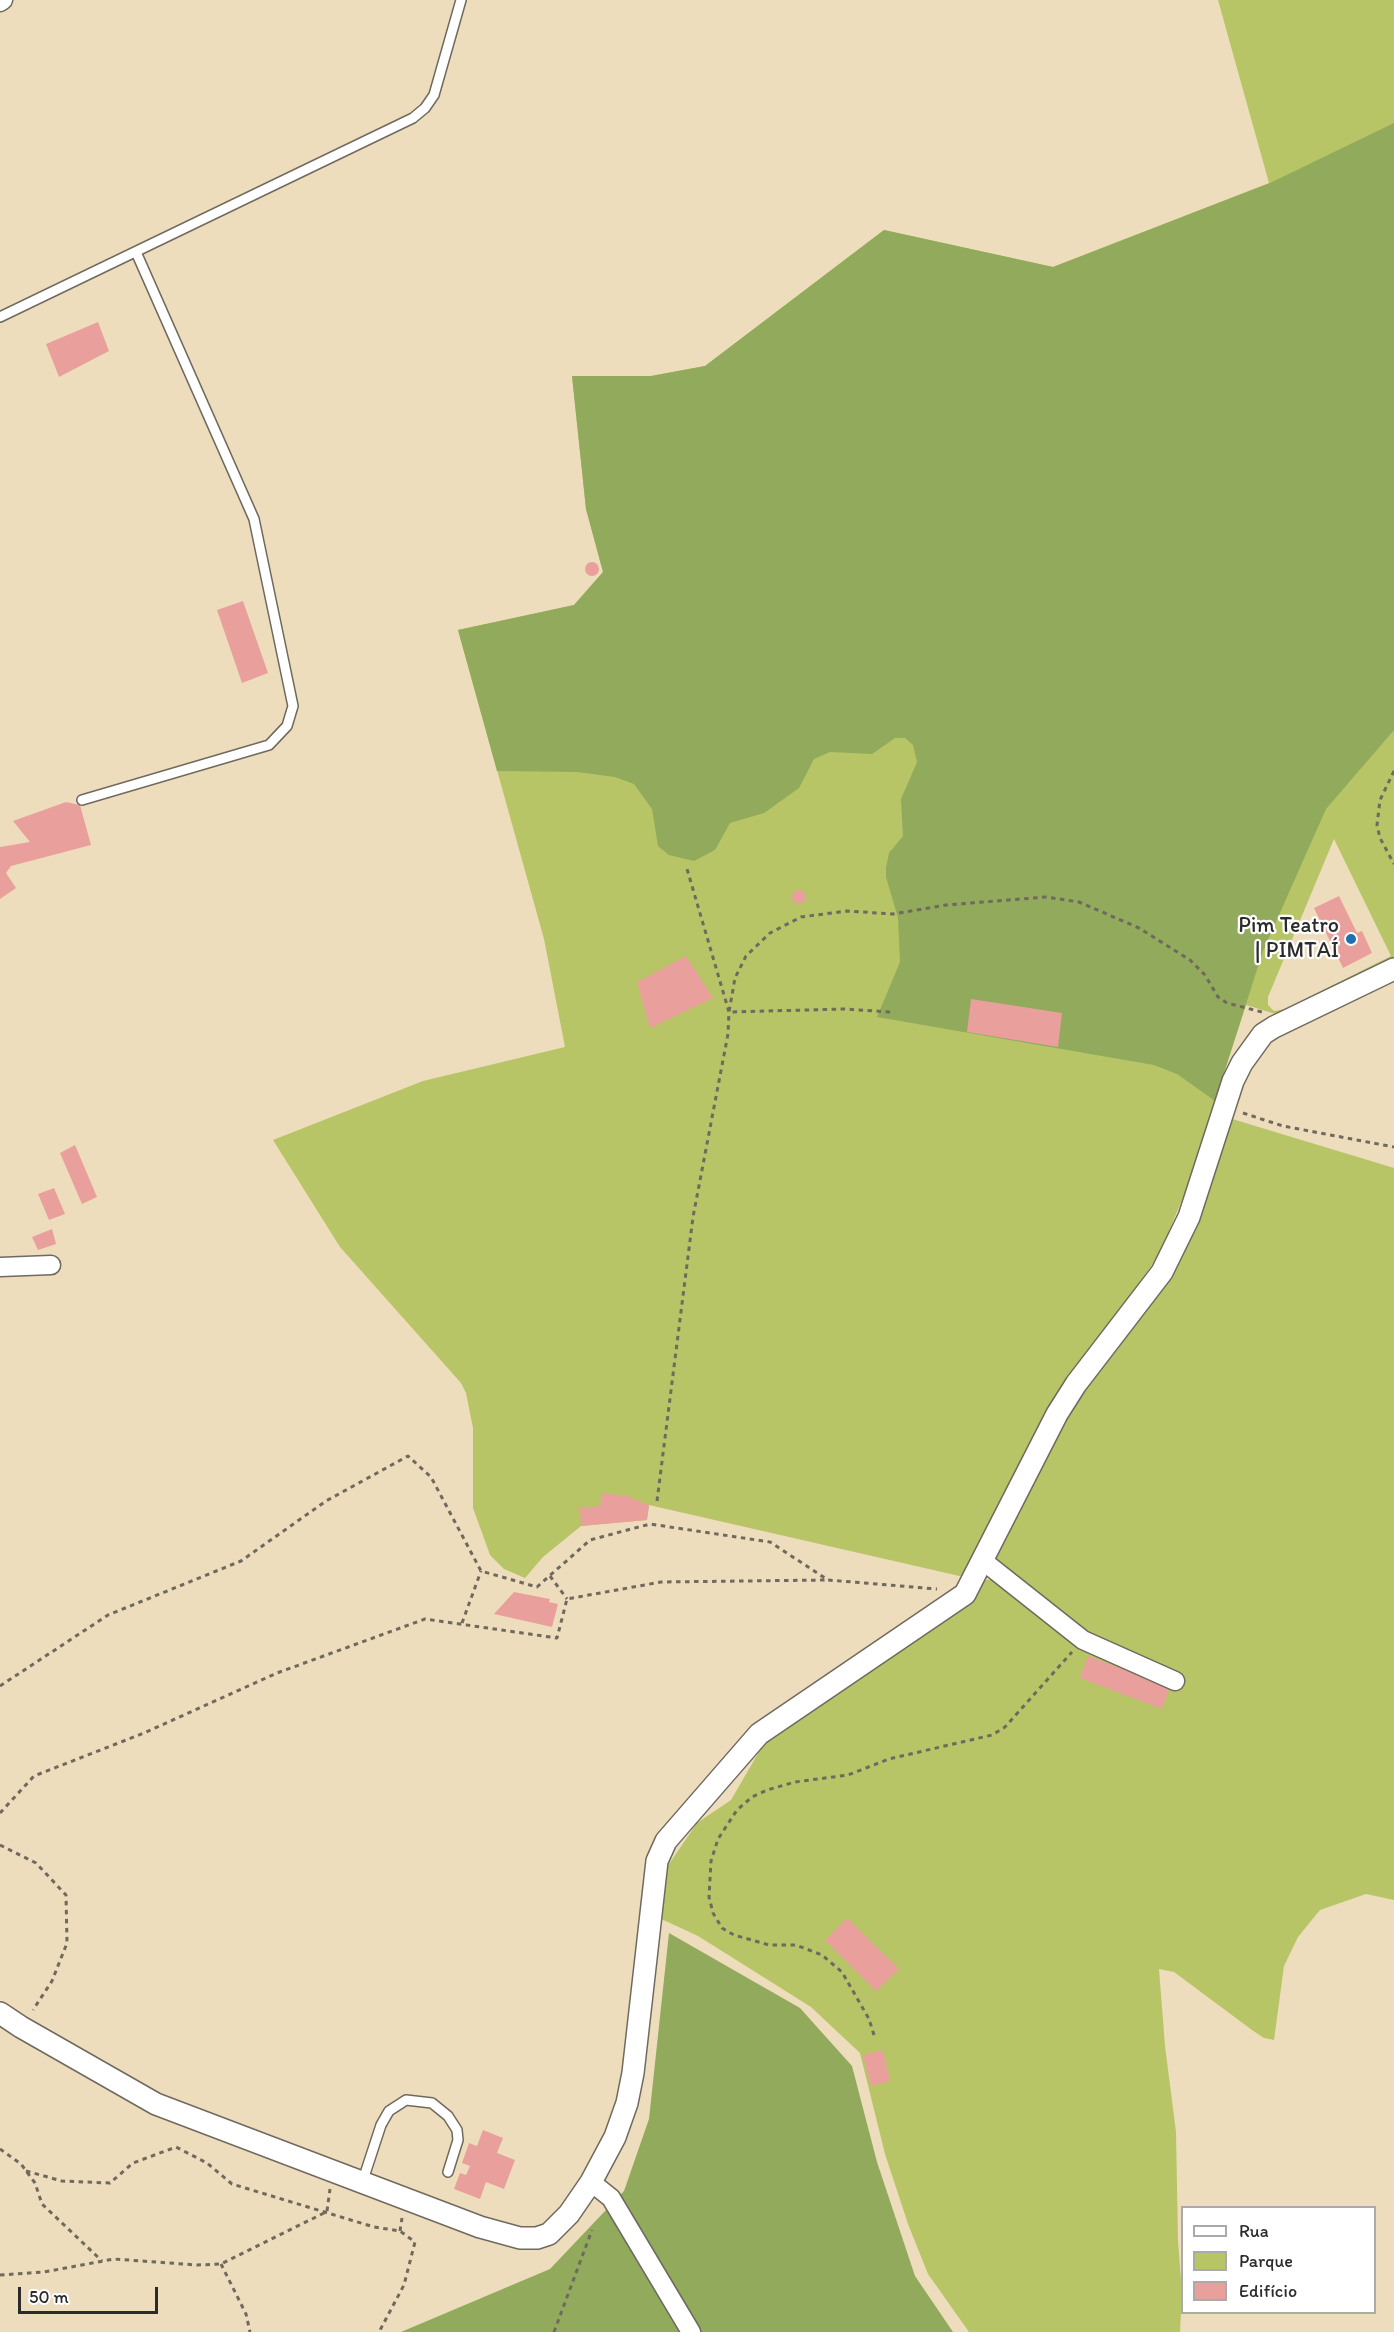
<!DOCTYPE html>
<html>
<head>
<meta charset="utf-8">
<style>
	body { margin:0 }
	#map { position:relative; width:1394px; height:2332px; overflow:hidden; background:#eeddbc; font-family:Itim,sans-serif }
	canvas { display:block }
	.legend { position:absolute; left:1181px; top:2206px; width:195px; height:108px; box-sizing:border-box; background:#fff; border:2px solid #aaa; margin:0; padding:8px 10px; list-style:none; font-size:18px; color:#2b2b2b }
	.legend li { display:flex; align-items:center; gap:12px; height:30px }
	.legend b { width:30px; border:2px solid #aaa }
	.scale { position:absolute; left:18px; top:2287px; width:140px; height:27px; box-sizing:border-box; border:3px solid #2b2b2b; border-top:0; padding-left:8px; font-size:18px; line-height:21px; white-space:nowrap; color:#2b2b2b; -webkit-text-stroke:4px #fff; paint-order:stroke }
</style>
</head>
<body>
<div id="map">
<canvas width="1394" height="2332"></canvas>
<ul class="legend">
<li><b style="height:8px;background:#fff"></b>Rua</li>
<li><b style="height:16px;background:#b7c567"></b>Parque</li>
<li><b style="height:16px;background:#e9a09c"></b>Edifício</li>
</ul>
<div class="scale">50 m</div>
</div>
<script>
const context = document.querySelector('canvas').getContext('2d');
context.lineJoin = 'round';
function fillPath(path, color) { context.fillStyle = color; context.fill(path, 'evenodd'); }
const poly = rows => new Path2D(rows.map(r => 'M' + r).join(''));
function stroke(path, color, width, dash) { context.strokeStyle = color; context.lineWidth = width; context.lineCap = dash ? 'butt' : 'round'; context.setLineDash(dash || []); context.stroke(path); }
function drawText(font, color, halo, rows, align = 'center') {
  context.font = font + ' Itim,sans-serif'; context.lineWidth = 4.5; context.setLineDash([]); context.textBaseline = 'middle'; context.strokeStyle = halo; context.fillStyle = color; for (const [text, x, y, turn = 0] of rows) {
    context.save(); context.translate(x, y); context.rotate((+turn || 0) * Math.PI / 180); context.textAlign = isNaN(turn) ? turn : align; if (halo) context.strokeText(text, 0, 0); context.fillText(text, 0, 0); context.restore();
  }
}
const green = poly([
	[1218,0,1394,0,1394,962,1279,1015,1246,1005,1186,1190,1159,1255,1081,1363,964,1577,649,1505,647,1520,581,1526,543,1557,525,1578,504,1569,490,1555,473,1508,473,1428,466,1393,461,1383,340,1247,273,1140,423,1081,565,1047,544,939,458,630,574,605,603,572,586,509,572,376,651,376,705,366,884,230,1053,267,1269,183],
	[1334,839,1391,956,1285,1009,1274,1011,1268,1005,1268,997],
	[1229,1118,1394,1168,1394,1900,1366,1894,1320,1910,1298,1937,1284,1966,1274,2040,1264,2038,1252,2030,1174,1972,1159,1969,1165,2046,1176,2132,1178,2240,1182,2293,1180,2332,969,2332,928,2274,908,2224,885,2154,860,2053,811,2007,698,1936,657,1917,667,1867,697,1823,731,1800,767,1738,903,1644,959,1612,983,1579,990,1580,999,1564,994,1561,1008,1536,1006,1531,1071,1405,1112,1347]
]);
const forest = poly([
	[1394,123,1394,730,1326,809,1263,951,1215,1101,1177,1074,1154,1065,877,1017,900,962,898,918,886,877,886,868,889,853,903,836,901,799,917,762,913,745,905,738,895,738,872,754,830,752,814,759,799,788,764,813,730,823,715,850,694,861,669,855,658,846,652,809,634,784,615,777,577,772,497,771,458,630,574,605,603,572,586,509,572,376,651,376,705,366,884,230,1053,267,1270,183],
	[669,1933,800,2008,852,2066,877,2162,915,2276,953,2332,401,2332,550,2269,624,2191,649,2119]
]);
const building = poly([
	[98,322,109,351,59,377,46,344],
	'585 569a7 7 0 1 1 14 0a7 7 0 1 1-14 0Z',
	[243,601,268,673,242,683,217,610],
	[66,802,80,805,91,845,11,866,6,873,16,888,0,899,0,847,30,842,13,821],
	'792 897a7 7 0 1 1 14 0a7 7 0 1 1-14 0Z',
	[1339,896,1357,933,1362,931,1372,953,1343,968,1314,908],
	[686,956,713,998,650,1028,637,982],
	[971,999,1062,1013,1058,1047,967,1032],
	[75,1145,97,1197,82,1204,60,1153],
	[54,1188,65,1214,49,1220,38,1194],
	[52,1229,56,1244,38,1250,32,1237],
	[602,1493,627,1496,649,1505,647,1520,581,1526,580,1508,600,1506],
	[514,1592,550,1599,549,1602,558,1604,552,1627,494,1614],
	[1088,1656,1170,1687,1162,1709,1080,1678],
	[847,1918,899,1969,876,1991,825,1940],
	[883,2050,890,2081,871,2086,863,2055],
	[483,2130,503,2138,497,2153,515,2160,504,2189,486,2182,480,2199,454,2189,460,2173,466,2175,470,2166,462,2163,469,2143,477,2146]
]);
const path = poly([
	[1394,771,1380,800,1377,825,1380,838,1394,864],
	[890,1012,844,1009,729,1012,735,978,746,956,770,933,801,917,847,911,893,914,946,905,1046,897,1079,902,1139,928,1190,960,1205,975,1218,997,1227,1003,1262,1012],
	[1243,1113,1283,1126,1394,1147],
	[657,1501,693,1217,728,1034,729,1012,687,869],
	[550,1576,567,1599],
	[462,1623,481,1571],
	[0,1686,108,1615,241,1561,326,1501,408,1456,431,1477,481,1571,537,1587,590,1540,650,1524,770,1542,828,1580,937,1589],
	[0,1813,34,1776,144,1733,277,1673,425,1619,557,1638,567,1599,661,1582,826,1580],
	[0,1845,36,1863,66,1895,67,1943,52,1981,33,2010],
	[874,2035,869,2019,842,1972,822,1955,796,1945,769,1945,734,1935,722,1928,713,1913,709,1897,711,1861,718,1839,737,1810,752,1797,767,1790,795,1782,848,1775,889,1759,992,1735,1005,1727,1072,1652],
	[0,2149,21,2164,35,2183,42,2204,102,2261],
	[26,2171,62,2181,110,2183,133,2163,176,2147,207,2163,232,2184,374,2227,400,2231,415,2242,404,2285,379,2332],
	[327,2211,330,2189],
	[400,2231,402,2218],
	[221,2264,246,2314,250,2332],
	[0,2275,44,2272,114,2259,197,2265,221,2264,326,2212],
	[554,2332,592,2230]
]);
const service = poly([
	[0,317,413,118,425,108,434,95,461,0],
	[82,800,269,745,287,726,293,706,254,519,136,252],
	[362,2183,381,2125,389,2111,406,2100,432,2103,448,2116,457,2130,458,2140,448,2172]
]);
const minor = poly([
	[0,2,3,0],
	[0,1267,51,1265],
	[982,1560,1083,1640,1175,1681],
	[591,2182,611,2198,691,2332]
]);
const tertiary = poly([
	[0,2013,21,2027,156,2104,480,2227,520,2238,537,2238,549,2234,569,2214,591,2182,615,2137,627,2103,633,2073,657,1861,666,1841,759,1734,965,1594,1057,1414,1076,1384,1162,1272,1189,1217,1233,1081,1242,1063,1263,1034,1274,1027,1394,969]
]);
const markers = [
	[1351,939,6,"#1f6fb2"]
];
const poiNames = [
	["Pim Teatro",1339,926],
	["| PIMTAÍ",1339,951]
];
fillPath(green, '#b7c567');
fillPath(forest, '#91aa5c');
fillPath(building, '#e9a09c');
stroke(service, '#6f695e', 12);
stroke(minor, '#6f695e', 21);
stroke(tertiary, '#6f695e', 24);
stroke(path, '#6f695e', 3, [4.5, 4.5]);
stroke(service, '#fff', 9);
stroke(minor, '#fff', 18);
stroke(tertiary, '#fff', 21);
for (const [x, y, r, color] of markers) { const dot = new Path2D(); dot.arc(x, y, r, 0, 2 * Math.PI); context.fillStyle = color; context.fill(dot); stroke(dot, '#fff', 2); }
drawText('22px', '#2b2b2b', '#fff', poiNames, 'right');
</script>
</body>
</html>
